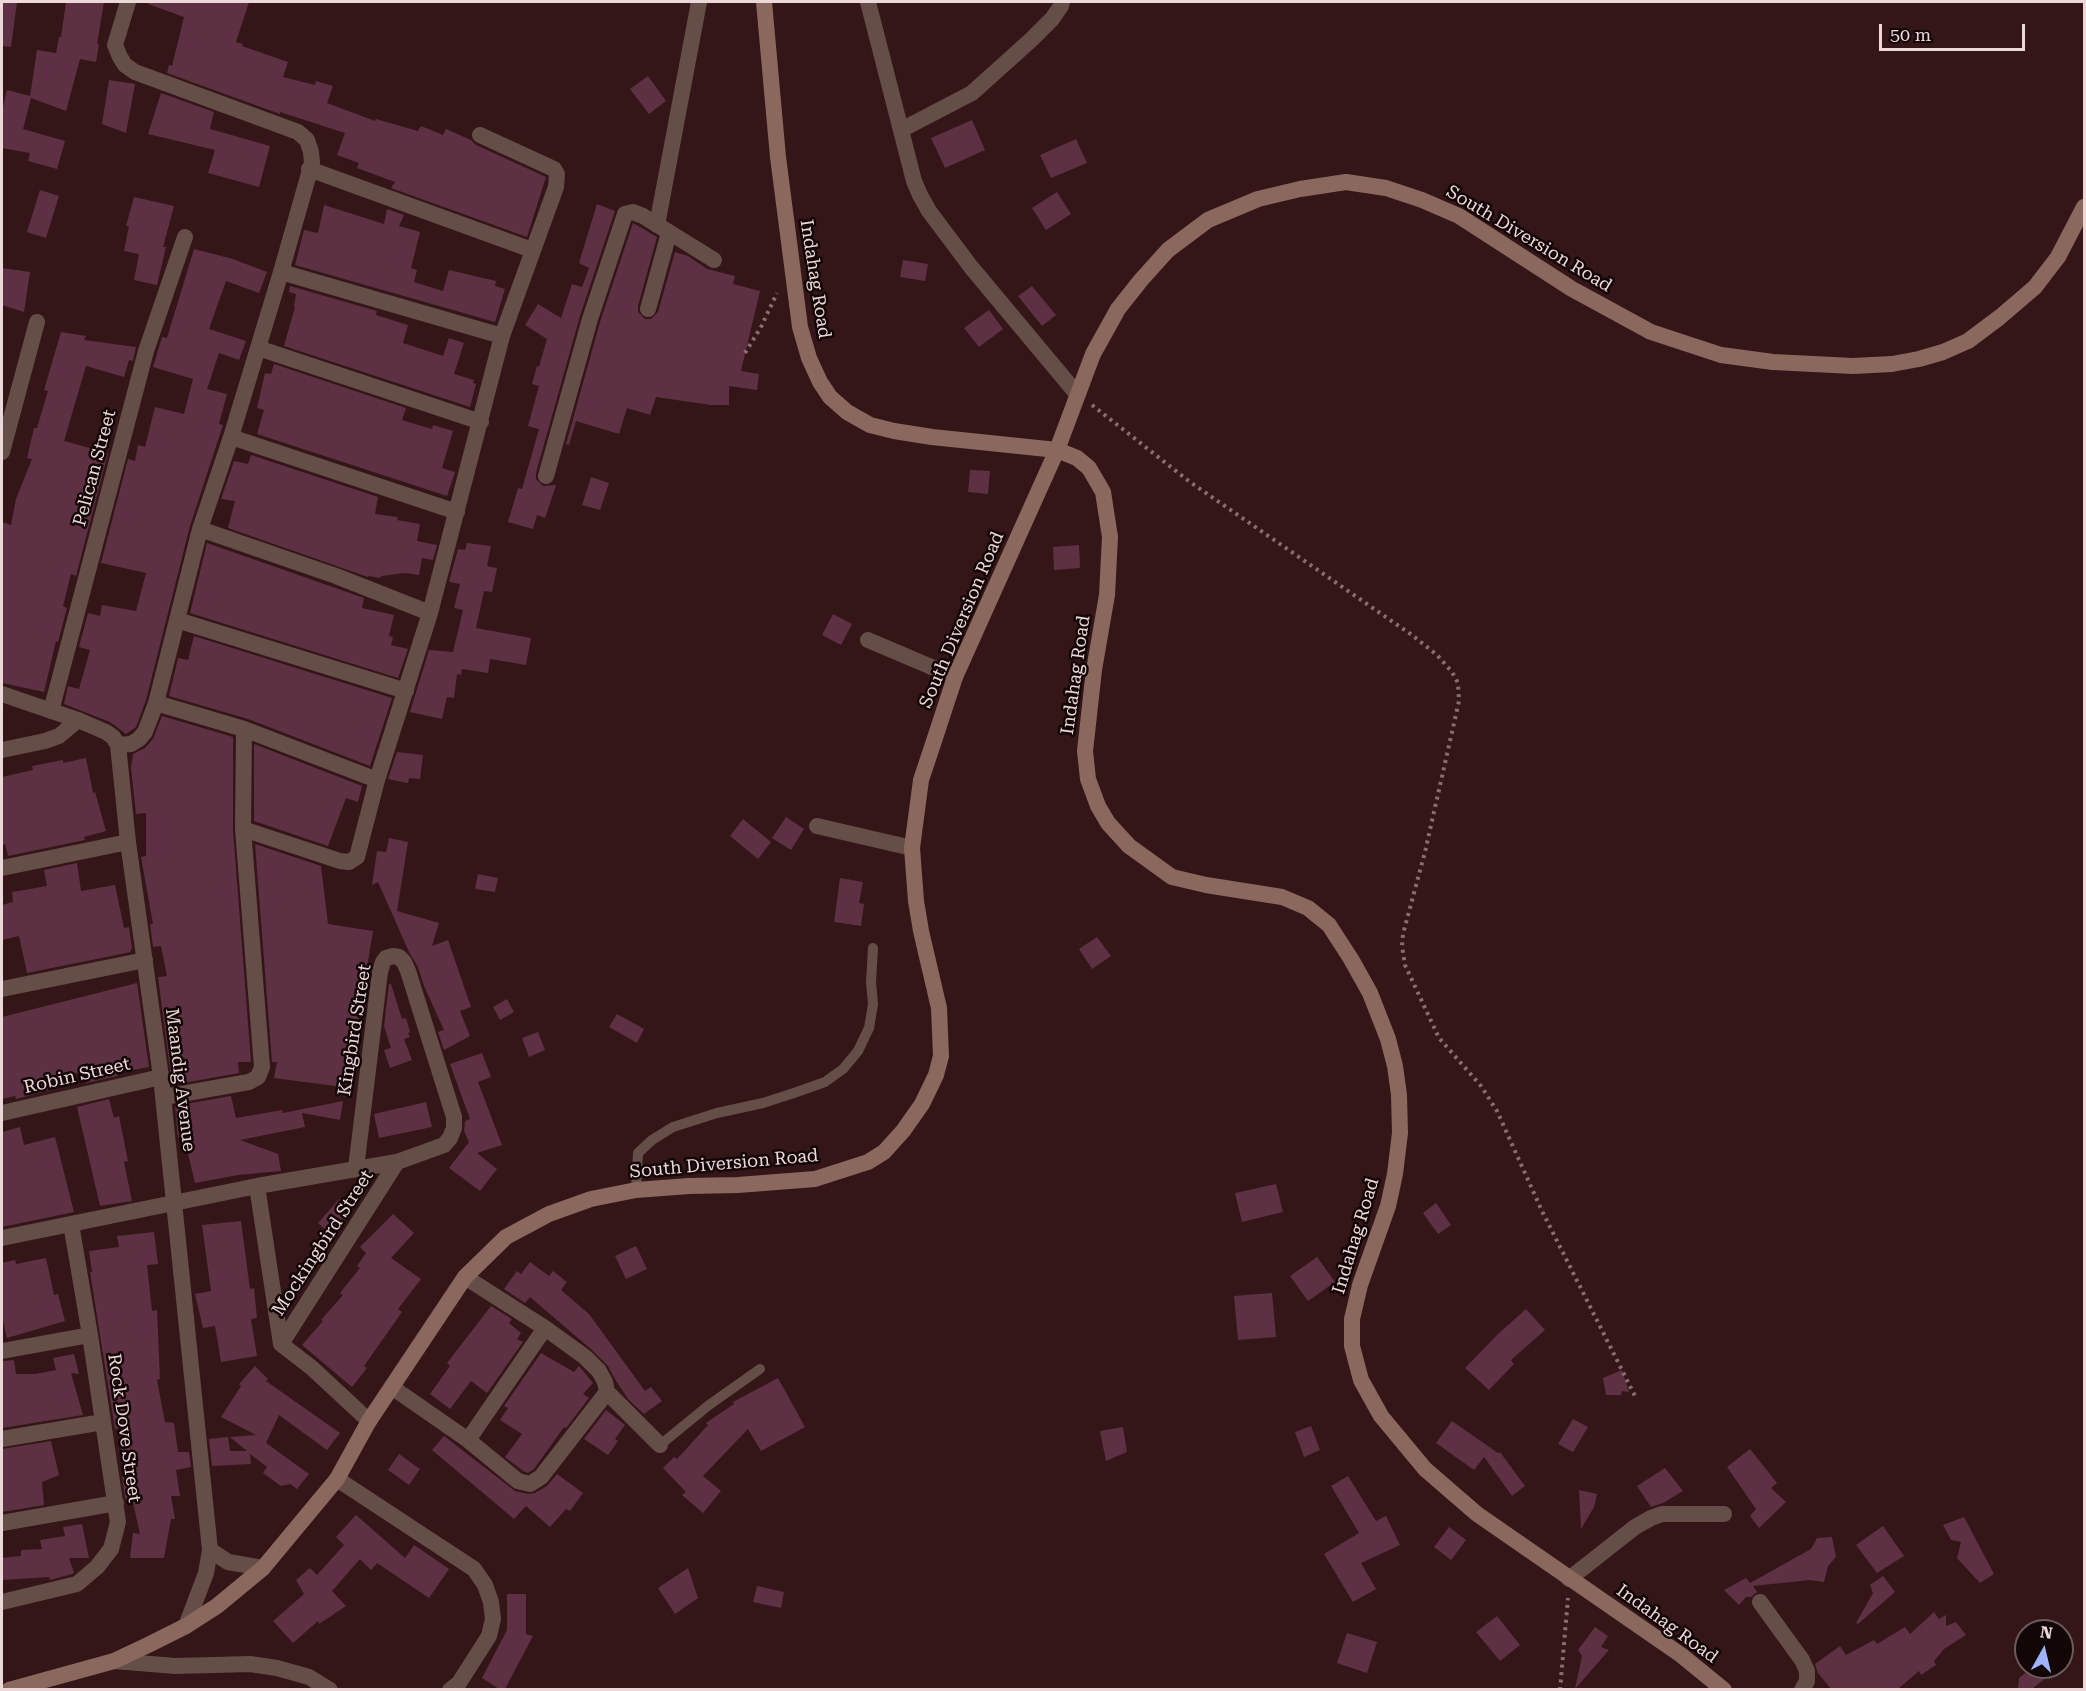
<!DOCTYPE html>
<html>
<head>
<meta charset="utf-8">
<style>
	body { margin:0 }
	#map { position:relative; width:2086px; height:1691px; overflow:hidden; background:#341619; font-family:"Roboto Serif",serif }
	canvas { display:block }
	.frame { position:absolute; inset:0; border:3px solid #edd8d9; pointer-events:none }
	.north { position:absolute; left:2014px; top:1619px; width:60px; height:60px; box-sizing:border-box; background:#130607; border:2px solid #6a5a5b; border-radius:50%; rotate:8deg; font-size:16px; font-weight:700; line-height:24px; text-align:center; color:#edd8d9 }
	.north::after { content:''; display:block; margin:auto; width:21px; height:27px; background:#9fb3fd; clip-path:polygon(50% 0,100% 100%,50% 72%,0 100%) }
	.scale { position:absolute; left:1879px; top:24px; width:146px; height:27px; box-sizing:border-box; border:3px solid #edd8d9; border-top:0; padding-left:8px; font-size:18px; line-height:21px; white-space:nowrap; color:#edd8d9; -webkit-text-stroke:4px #130607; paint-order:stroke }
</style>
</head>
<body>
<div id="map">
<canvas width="2086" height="1691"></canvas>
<div class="frame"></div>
<div class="north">N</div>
<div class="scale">50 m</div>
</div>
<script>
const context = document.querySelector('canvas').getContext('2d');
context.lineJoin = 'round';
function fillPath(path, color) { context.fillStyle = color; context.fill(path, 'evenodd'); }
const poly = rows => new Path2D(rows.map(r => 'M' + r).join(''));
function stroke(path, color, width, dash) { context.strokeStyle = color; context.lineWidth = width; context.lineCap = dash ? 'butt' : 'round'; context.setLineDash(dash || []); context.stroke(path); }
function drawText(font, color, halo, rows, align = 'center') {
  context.font = font + ' "Roboto Serif",serif'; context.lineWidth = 5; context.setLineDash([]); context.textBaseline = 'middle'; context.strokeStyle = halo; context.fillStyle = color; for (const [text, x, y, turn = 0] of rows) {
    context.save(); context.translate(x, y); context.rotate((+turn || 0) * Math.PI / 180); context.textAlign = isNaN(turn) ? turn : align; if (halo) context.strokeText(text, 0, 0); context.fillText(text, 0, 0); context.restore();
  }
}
const building = poly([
	[2,2,17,2,11,47,2,46],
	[66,2,104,2,97,44,99,44,96,62,80,59,66,111,31,98,23,129,65,141,57,169,28,161,30,153,2,148,2,111,7,90,30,96,37,50,56,53,59,37,61,37],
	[148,2,249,2,236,42,243,44,242,46,288,62,283,77,315,85,316,81,333,86,327,103,375,121,376,119,418,131,421,126,443,135,446,129,471,140,476,145,546,177,527,237,391,188,395,182,357,168,359,163,337,155,345,133,280,112,280,114,167,73,169,65,172,66,184,17,148,4],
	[648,76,666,101,649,114,630,89],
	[109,80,135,84,126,133,102,124],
	[161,93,214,112,210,129,270,146,259,187,208,173,215,150,148,134],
	[972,120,985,150,945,168,931,138],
	[1076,139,1087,163,1051,178,1040,155],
	[40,190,59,196,46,238,27,232],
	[1057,192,1071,214,1046,230,1032,208],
	[134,197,174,206,163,247,166,247,157,285,134,280,139,254,124,251,129,226,126,226],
	[597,204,615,211,580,316,536,473,536,479,543,486,556,485,545,518,537,515,533,529,508,522,518,488,522,489,539,429,528,426,539,386,532,384,537,366,539,367,547,339,525,325,538,304,561,318,572,284,582,287,589,268,579,263],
	[324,205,384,224,387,209,404,215,399,226,420,232,411,268,417,270,414,282,443,291,449,270,496,281,495,286,505,289,495,322,295,265,304,230,318,233],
	[633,223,657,237,638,306,638,312,645,319,651,319,658,312,675,252,688,256,707,269,735,276,733,284,760,291,741,371,759,374,757,390,729,386,729,405,711,405,656,397,650,415,627,408,619,434,576,421,569,445,566,444,600,322],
	[194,249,233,259,267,272,259,293,226,281,209,329,246,341,239,360,219,353,207,389,227,394,219,424,223,425,190,526,146,700,136,727,126,734,110,722,64,704,68,686,79,689,90,650,79,647,88,613,100,616,102,605,136,611,146,573,101,563,128,459,135,461,138,445,145,447,155,407,184,414,193,379,153,367,162,337,167,338],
	[903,260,928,264,925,281,900,277],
	[2,268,30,272,24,312,2,305],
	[290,286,377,311,376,315,408,325,403,343,443,356,449,338,464,343,454,374,474,380,473,383,476,384,470,407,284,346,295,307,294,307,296,294,289,292],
	[1032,286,1056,315,1042,326,1018,296],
	[989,310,1003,329,979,347,964,328],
	[61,332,86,336,84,340,136,347,133,361,129,360,124,377,86,366,64,441,108,453,76,576,71,574,63,606,67,608,58,642,56,641,44,692,2,683,2,522,11,525,16,499,32,459,27,458,34,428,37,428,48,391,44,390],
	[274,364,406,408,402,420,432,429,433,425,453,431,442,468,455,472,447,496,257,434,264,410,257,408,265,373,271,374],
	[251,455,378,497,375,514,398,517,397,520,420,524,417,541,437,545,433,560,422,558,419,575,405,573,381,576,380,578,368,576,368,577,228,528,235,501,221,499,234,461,248,464],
	[970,470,990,471,988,494,968,492],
	[591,477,609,483,600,510,582,505],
	[207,543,364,598,362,608,394,615,389,636,393,637,391,645,408,649,398,678,190,613],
	[467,543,491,546,487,566,497,568,492,592,484,591,476,628,531,638,526,665,490,659,488,673,462,669,461,675,457,674,454,698,447,697,442,719,410,712,429,650,453,652,463,610,454,608,460,584,449,582,458,549,465,550],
	[1079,545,1080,568,1054,570,1053,547],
	[833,614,852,624,841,645,822,635],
	[194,636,392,698,370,766,248,719,169,696,178,658,188,660],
	[162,716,233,737,233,830,251,1062,238,1062,239,1073,172,1085,158,977,167,976,161,946,153,947,150,924,153,924,141,857,146,856,146,813,136,814,131,768,133,754,145,748,153,739],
	[254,744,362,786,358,802,346,798,328,846,254,821],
	[397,752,423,755,420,779,409,778,408,783,388,779],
	[86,758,93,793,95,792,106,831,84,837,85,840,8,856,5,844,2,845,2,777,33,770,32,766,63,760,63,763],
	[786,817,804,829,791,850,772,838],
	[743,819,771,842,758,859,730,836],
	[389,838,408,842,397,911,439,923,432,946,448,940,471,1007,460,1011,470,1036,444,1050,438,1032,444,1030,424,986,418,967,409,952,378,882,372,885,377,851,386,852],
	[255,844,321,866,328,924,373,931,354,1046,349,1045,343,1087,274,1078,277,1062,272,1062],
	[77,863,81,891,115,885,124,928,129,927,132,949,130,950,131,952,27,973,19,936,2,940,2,905,13,902,12,892,47,886,44,870],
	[478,874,498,878,495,892,475,889],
	[840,878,863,882,859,903,864,904,861,926,834,922],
	[1097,937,1111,956,1092,969,1079,949],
	[137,983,149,1067,117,1073,117,1076,86,1083,83,1072,51,1077,54,1089,16,1099,15,1096,2,1099,2,1017],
	[389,984,391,984,402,1019,406,1018,410,1032,408,1033,410,1037,404,1039,412,1060,390,1068,384,1050,391,1048,384,1026],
	[507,999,514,1012,500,1020,493,1007],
	[617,1014,644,1029,637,1043,609,1027],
	[538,1032,545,1050,529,1057,522,1038],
	[482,1053,491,1077,478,1082,502,1145,477,1153,497,1169,480,1191,449,1168,469,1142,464,1131,465,1121,470,1119,450,1064],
	[231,1096,236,1118,282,1110,283,1113,343,1101,340,1120,302,1113,305,1127,240,1140,278,1154,281,1171,238,1175,195,1183,184,1137,178,1138,175,1106],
	[109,1099,114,1118,119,1116,128,1161,124,1162,132,1201,100,1206,77,1107],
	[426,1102,432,1127,379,1138,374,1114],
	[20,1127,24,1145,55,1137,74,1212,2,1227,2,1132],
	[1276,1184,1283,1212,1242,1222,1235,1193],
	[339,1199,352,1211,334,1237,318,1223],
	[1436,1203,1451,1225,1438,1234,1423,1213],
	[393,1214,414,1233,391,1258,421,1279,398,1309,402,1312,364,1366,367,1368,352,1387,302,1345,323,1321,321,1320,343,1295,340,1293,360,1268,357,1266,366,1253,360,1247],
	[241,1221,250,1289,254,1288,257,1318,251,1319,257,1356,221,1362,215,1326,203,1328,195,1294,211,1291,202,1225],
	[154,1232,158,1264,147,1265,152,1311,157,1310,160,1379,157,1380,165,1422,174,1423,178,1452,189,1452,191,1467,176,1470,180,1496,171,1496,175,1519,171,1519,164,1558,130,1558,133,1533,140,1534,132,1498,126,1500,125,1498,122,1477,124,1477,120,1428,115,1429,90,1272,92,1272,89,1251,119,1247,117,1236],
	[636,1246,647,1269,626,1279,615,1256],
	[1317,1257,1335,1282,1308,1301,1290,1276],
	[46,1258,54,1295,58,1294,65,1321,7,1338,2,1316,2,1263,15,1260,16,1264],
	[530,1262,549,1276,553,1271,567,1282,561,1290,589,1314,645,1391,651,1387,662,1401,644,1414,629,1400,616,1381,608,1366,592,1350,530,1297,525,1303,504,1289,517,1271,521,1274],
	[1272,1293,1276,1337,1238,1340,1234,1296],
	[491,1306,512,1319,509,1323,521,1333,517,1339,523,1342,487,1393,471,1381,450,1409,430,1394,450,1366,447,1363],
	[1526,1309,1545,1330,1511,1360,1514,1364,1489,1390,1465,1368,1498,1334],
	[541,1353,574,1372,579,1366,593,1383,583,1394,589,1398,566,1428,564,1427,534,1469,528,1473,523,1471,505,1457,522,1434,500,1420,508,1408,504,1406],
	[74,1354,79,1374,71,1373,83,1415,2,1428,2,1361,14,1360,16,1374,35,1374,56,1370,53,1358],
	[255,1366,268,1379,266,1381,340,1433,327,1450,279,1415,266,1443,309,1474,297,1489,290,1484,281,1486,263,1473,267,1467,250,1454,251,1464,212,1466,209,1439,228,1437,230,1451,247,1451,230,1437,256,1435,221,1417,241,1386,239,1384],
	[1622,1370,1629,1392,1622,1391,1621,1395,1606,1395,1603,1378],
	[778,1378,805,1427,761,1451,748,1429,703,1476,721,1491,703,1513,682,1495,686,1492,663,1468,674,1457,677,1459,708,1425,706,1423,734,1404,733,1402],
	[606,1410,625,1425,615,1439,618,1441,608,1455,584,1439],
	[1573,1419,1588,1427,1573,1452,1558,1444],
	[1452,1421,1498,1453,1500,1452,1525,1486,1512,1496,1484,1457,1474,1470,1436,1443],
	[1311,1426,1320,1450,1304,1457,1295,1432],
	[1123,1427,1127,1452,1106,1461,1100,1431],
	[444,1436,515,1491,528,1494,535,1493,547,1486,557,1474,583,1493,570,1511,566,1509,550,1527,526,1506,514,1519,432,1450],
	[51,1441,59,1475,42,1482,44,1505,2,1512,2,1449],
	[1750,1449,1777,1483,1771,1488,1786,1502,1759,1528,1750,1516,1756,1509,1727,1467],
	[399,1454,420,1469,409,1485,388,1470],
	[1665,1468,1683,1491,1663,1503,1651,1507,1637,1486],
	[1348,1476,1376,1521,1386,1516,1400,1545,1361,1563,1376,1589,1353,1602,1324,1554,1359,1533,1331,1486],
	[1579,1490,1597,1494,1594,1507,1581,1529],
	[356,1515,405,1558,414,1545,449,1569,429,1598,377,1563,371,1570,360,1559,332,1591,346,1606,319,1624,318,1621,293,1643,273,1621,304,1594,296,1580,310,1568,317,1575,344,1545,336,1537],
	[1964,1517,1994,1574,1980,1583,1957,1558,1961,1542,1951,1540,1943,1525],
	[82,1524,89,1558,69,1558,74,1573,72,1574,50,1580,49,1577,2,1580,2,1558,21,1556,21,1550,42,1549,40,1540,65,1536,63,1527],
	[1883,1526,1904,1556,1877,1573,1856,1545],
	[1449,1527,1466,1540,1451,1560,1434,1547],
	[1832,1537,1836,1557,1828,1566,1824,1582,1810,1580,1753,1586,1757,1592,1751,1597,1746,1597,1739,1605,1724,1590,1746,1578,1750,1583,1811,1549,1817,1538],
	[688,1568,698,1598,675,1614,658,1588],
	[1883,1576,1895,1592,1858,1624,1856,1623,1873,1593,1870,1585],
	[757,1586,784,1592,781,1608,753,1602],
	[507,1594,526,1594,526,1634,533,1636,505,1689,499,1689,482,1678,507,1630],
	[1934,1612,1939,1619,1946,1615,1946,1626,1956,1622,1966,1635,1944,1649,1934,1661,1936,1665,1921,1675,1919,1671,1898,1689,1831,1689,1818,1673,1815,1664,1840,1646,1846,1655,1874,1640,1877,1644,1905,1627,1910,1634],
	[1497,1616,1520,1645,1500,1661,1476,1632],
	[1595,1627,1608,1636,1601,1647,1609,1650,1575,1689,1582,1656,1578,1650],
	[1347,1633,1377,1642,1367,1673,1337,1663],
	[2029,1670,2053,1672,2032,1689,2018,1689,2019,1678]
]);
const path = poly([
	[745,353,761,327,777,293],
	[1092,405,1190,482,1412,635,1437,655,1452,672,1458,683,1459,701,1425,852,1403,934,1402,946,1405,965,1439,1038,1481,1086,1497,1111,1542,1211,1635,1396],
	[1560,1690,1568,1598],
	[1909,1690,1909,1689]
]);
const service = poly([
	[636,1190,638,1153,652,1140,673,1127,717,1113,763,1103,794,1093,825,1082,843,1069,858,1051,869,1028,873,1004,871,982,873,948],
	[660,1445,709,1405,760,1369]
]);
const minor = poly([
	[868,2,914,181,920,195,929,211,971,267,1077,394],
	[901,130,972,93,1032,39,1052,19,1061,6,1062,2],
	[309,169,532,250],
	[657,225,699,2],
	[281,272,502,336],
	[648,309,669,233],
	[258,348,481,422],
	[231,437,457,512],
	[2,452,37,322],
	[546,476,590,319,625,214,633,212,643,216,714,260],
	[200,529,336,576,430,613],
	[177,620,406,691],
	[868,640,955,677],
	[156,703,244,729,377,780,430,613,502,336,556,187,557,174,554,169,480,135],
	[51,711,146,351,185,237],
	[118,745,131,744,139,739,145,732,156,703,200,529,231,437,281,272,312,163,311,152,307,140,298,132,135,72,125,65,120,57,115,45,128,2],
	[2,750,45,741,59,736,78,720],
	[817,826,912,848],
	[243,829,340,861,349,862,357,857,377,780],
	[2,868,128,842],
	[2,989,145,960],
	[164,1097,249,1082,258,1077,262,1067,243,829,244,729],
	[2,1113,161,1077],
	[257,1186,281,1344,312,1368,369,1421],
	[2,1238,257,1186,397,1162,444,1145,450,1138,454,1128,454,1117,408,971,404,962,399,957,393,956,386,958,383,962,380,972,356,1168],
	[465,1277,545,1328,585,1357,599,1371,605,1382,607,1392,660,1445],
	[281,1344,397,1162],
	[2,1351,90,1335],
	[393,1388,468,1440,518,1481,530,1484,541,1477,607,1392],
	[2,1439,103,1422],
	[468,1440,545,1328],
	[337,1479,474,1569,485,1585,491,1602,493,1619,489,1636,459,1683,450,1690],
	[2,1523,116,1503],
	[1569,1579,1635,1527,1651,1518,1662,1514,1724,1514],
	[2,1602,77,1584,97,1567,111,1549,118,1522,90,1335,71,1224],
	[1760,1602,1802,1660,1807,1671,1807,1681,1802,1690],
	[114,1661,175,1666,250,1664,277,1668,309,1677,330,1690]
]);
const tertiary = poly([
	[2,694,78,720,106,732,113,737,118,745,128,842,161,1077,210,1550,206,1573,186,1626],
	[210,1550,228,1562,263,1568]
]);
const secondary = poly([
	[764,2,778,157,800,327,809,358,820,382,830,397,847,412,870,425,894,431,932,437,1057,450,1077,458,1089,468,1103,492,1110,537,1107,595,1094,670,1085,751,1088,779,1098,806,1108,823,1129,846,1172,877,1206,885,1282,897,1308,908,1329,925,1351,959,1370,993,1388,1039,1395,1066,1399,1095,1400,1133,1395,1174,1388,1206,1360,1285,1352,1319,1352,1346,1361,1380,1381,1416,1425,1469,1477,1514,1681,1655,1724,1690],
	[9,1690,114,1661,148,1645,186,1626,217,1606,263,1568,337,1479,369,1421,465,1277,506,1237,549,1214,591,1199,636,1190,689,1186,738,1185,815,1179,868,1162,884,1152,903,1131,922,1104,936,1075,941,1056,939,1008,921,931,916,901,912,848,921,780,933,744,955,677,1057,450,1093,354,1118,309,1141,280,1168,250,1208,220,1258,199,1300,189,1346,182,1386,188,1422,200,1459,216,1572,289,1651,332,1721,355,1773,362,1853,366,1892,364,1919,359,1943,352,1968,341,2000,317,2035,287,2058,257,2084,207]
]);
const streetNames = [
	["South Diversion Road",1529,239,31],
	["Indahag Road",815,279,81],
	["Pelican Street",95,468,-75],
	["South Diversion Road",962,620,-67],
	["Indahag Road",1076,675,-82],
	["Kingbird Street",355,1030,-81],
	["Robin Street",77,1076,-13],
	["Maandig Avenue",180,1080,83],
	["South Diversion Road",724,1164,-5],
	["Indahag Road",1356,1236,-73],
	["Mockingbird Street",323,1243,-57],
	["Rock Dove Street",124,1428,82],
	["Indahag Road",1667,1624,36]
];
fillPath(building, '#5e3043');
stroke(path, '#886e70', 4, [3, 4.5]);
stroke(service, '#654e48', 10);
stroke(minor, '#654e48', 16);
stroke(tertiary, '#654e48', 16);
stroke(secondary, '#8b685d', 16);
drawText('18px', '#edd8d9', '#130607', streetNames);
</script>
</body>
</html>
